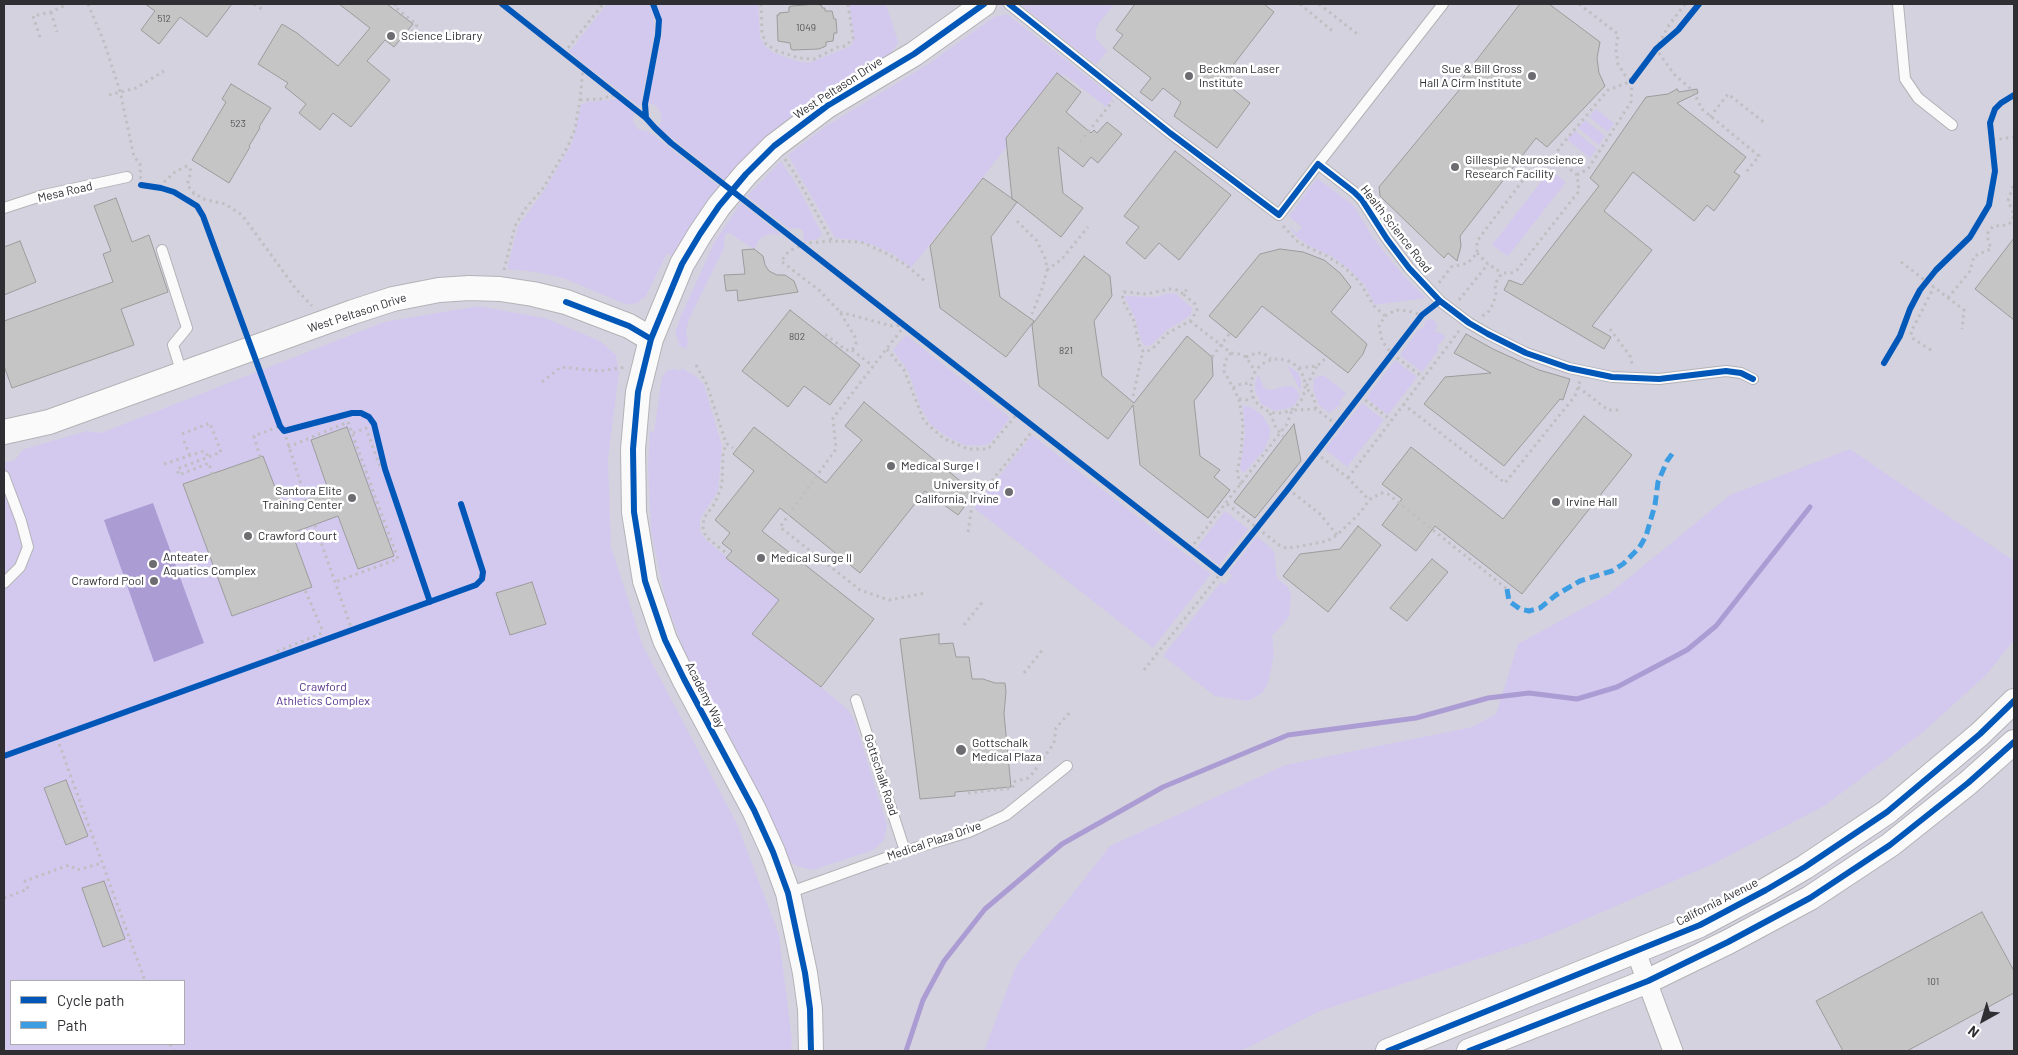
<!DOCTYPE html>
<html>
<head>
<meta charset="utf-8">
<style>
	body { margin:0 }
	#map { position:relative; width:2018px; height:1055px; overflow:hidden; background:#e0e0e5; font-family:Barlow,sans-serif }
	canvas { display:block }
	.frame { position:absolute; inset:0; border:5px solid #2f2e33; pointer-events:none }
	.legend { position:absolute; left:10px; top:980px; width:175px; height:65px; box-sizing:border-box; background:#fff; border:1px solid #acabad; margin:0; padding:6px 9px; list-style:none; font-size:15px; color:#2f2e33 }
	.legend li { display:flex; align-items:center; gap:10px; height:25px }
	.legend b { width:25px; border:1px solid #acabad }
	.north { position:absolute; left:1958px; top:995px; width:50px; height:50px; -webkit-text-stroke:4px #fff; paint-order:stroke; rotate:219deg; font-size:14px; font-weight:700; line-height:20px; text-align:center; color:#2f2e33 }
	.north::after { content:''; display:block; margin:auto; width:18px; height:22px; background:#2f2e33; clip-path:polygon(50% 0,100% 100%,50% 72%,0 100%) }
</style>
</head>
<body>
<div id="map">
<canvas width="2018" height="1055"></canvas>
<div class="frame"></div>
<ul class="legend">
<li><b style="height:6px;background:#0057b8"></b>Cycle path</li>
<li><b style="height:6px;background:#3d9de2"></b>Path</li>
</ul>
<div class="north">N</div>
</div>
<script>
const context = document.querySelector('canvas').getContext('2d');
context.lineJoin = 'round';
function fillPath(path, color) { context.fillStyle = color; context.fill(path, 'evenodd'); }
const poly = rows => new Path2D(rows.map(r => 'M' + r).join(''));
function stroke(path, color, width, dash) { context.strokeStyle = color; context.lineWidth = width; context.lineCap = dash ? 'butt' : 'round'; context.setLineDash(dash || []); context.stroke(path); }
function drawText(font, color, halo, rows, align = 'center') {
  context.font = font + ' Barlow,sans-serif'; context.lineWidth = 5; context.setLineDash([]); context.textBaseline = 'middle'; context.strokeStyle = halo; context.fillStyle = color; for (const [text, x, y, turn = 0] of rows) {
    context.save(); context.translate(x, y); context.rotate((+turn || 0) * Math.PI / 180); context.textAlign = isNaN(turn) ? turn : align; if (halo) context.strokeText(text, 0, 0); context.fillText(text, 0, 0); context.restore();
  }
}
const built = poly([
	[4,4,2014,4,2014,1051,4,1051],
	[11,981,184,981,184,1044,11,1044]
]);
const green = poly([
	[607,4,649,4,653,12,655,29,641,105,639,106,569,52],
	[657,4,758,4,760,37,766,47,774,53,797,61,809,63,851,46,854,38,849,4,886,4,898,42,890,56,802,110,780,126,761,142,725,180,658,127,661,122,661,113,655,105,648,103,662,34,662,23],
	[1020,4,1114,4,1099,23,1096,30,1096,38,1107,51,1096,65],
	[1007,14,1112,96,1112,100,1106,107,1064,74,911,268,893,254,873,245,855,240,835,238,788,155,825,127,930,63,994,17],
	[618,99,634,112,633,122,638,129,649,132,720,187,695,220,672,256,667,253,646,296,637,303,631,304,625,304,563,278,535,272,507,269,518,226,546,188,572,143,581,105,587,102],
	[1596,109,1614,123,1608,132,1589,117],
	[1585,120,1605,136,1599,145,1578,128],
	[1575,131,1597,149,1590,158,1567,139],
	[781,161,799,189,822,234,818,239,804,242,803,231,799,228,789,229,747,196],
	[1550,170,1566,182,1508,256,1492,245],
	[1317,178,1354,206,1373,238,1403,275,1426,298,1375,305,1365,286,1350,270,1331,256,1309,246,1295,235,1289,226,1297,233,1302,227,1289,216],
	[741,203,781,235,771,234,764,236,759,240,754,249,729,233,725,234,724,248,689,319,686,332,688,342,686,349,678,345,679,342,675,333,681,316,714,243],
	[1171,293,1176,294,1192,308,1191,315,1167,330,1151,345,1145,346,1141,340,1135,318,1124,296,1154,297],
	[478,306,545,318,600,341,616,355,619,372,608,459,611,547,643,646,737,824,779,935,792,1040,791,1051,4,1051,4,462,14,461,24,449,87,431,101,433,384,322],
	[11,981,184,981,184,1044,11,1044],
	[1431,319,1435,321,1437,325,1435,332,1442,333,1445,337,1437,347,1438,351,1422,372,1400,355,1418,330,1424,327,1425,321],
	[906,335,1010,418,990,443,981,446,964,445,944,435,930,424,921,408,908,371,893,350],
	[1395,360,1417,377,1388,415,1366,398],
	[1287,365,1298,373,1301,381,1301,392],
	[682,368,697,377,704,385,722,446,718,491,700,519,700,532,705,539,779,600,753,634,843,705,850,713,855,722,887,825,884,840,873,850,813,870,796,866,788,860,689,665,665,598,651,531,648,465,650,431,654,432,662,377,668,370,675,369,680,371],
	[1258,374,1264,388,1270,390,1287,386,1292,386,1297,390,1300,396,1295,404,1289,408,1275,411,1261,404,1255,391,1255,383],
	[1323,375,1346,393,1339,402,1341,404,1329,413,1319,405,1313,390,1314,378],
	[1362,403,1384,420,1347,467,1325,449],
	[1243,405,1252,408,1262,415,1270,428,1270,436,1264,450,1244,473,1240,469,1245,434],
	[1032,435,1211,574,1153,648,974,508],
	[1850,449,2014,561,2014,640,1986,675,1923,732,1824,806,1713,864,1542,938,1320,1011,1241,1051,984,1051,1016,966,1110,846,1285,765,1472,727,1496,714,1518,644,1609,594,1730,495],
	[1225,511,1248,529,1219,565,1197,547],
	[1257,536,1274,551,1277,578,1288,587,1291,596,1289,617,1272,636,1274,654,1271,670,1267,685,1262,693,1254,698,1247,701,1215,696,1163,656,1221,582,1225,585,1232,576,1229,572]
]);
const water = poly([
	[153,503,204,643,154,662,104,520]
]);
const stream = poly([
	[906,1051,923,1000,944,961,985,909,1062,844,1163,787,1288,735,1416,718,1488,698,1529,693,1577,699,1617,687,1687,650,1716,626,1810,507]
]);
const building = poly([
	[145,4,232,4,207,37,180,17,159,44,141,30,155,11,145,4],
	[339,4,387,4,413,24,394,47,385,40,367,61,390,80,351,127,333,113,320,130,299,113,306,104,285,87,288,83,258,64,282,24,297,33,338,66,370,28,339,4],
	[817,4,822,6,822,8,825,8,825,11,832,11,834,19,836,19,837,33,834,33,833,41,826,42,826,46,819,49,793,50,791,49,790,43,778,41,777,15,779,15,779,13,789,12,789,7,792,6,817,4],
	[1135,4,1264,4,1274,12,1227,73,1234,78,1229,86,1250,103,1217,148,1174,116,1181,102,1163,88,1152,101,1140,92,1151,78,1113,48,1123,35,1116,30,1135,4],
	[1520,4,1549,4,1600,42,1597,58,1599,73,1605,86,1547,147,1536,138,1460,236,1461,246,1457,261,1448,253,1444,258,1380,196,1379,187,1465,83,1461,80,1520,4],
	[1057,73,1081,92,1066,112,1091,133,1094,130,1097,133,1107,122,1122,134,1098,163,1091,157,1083,167,1058,147,1063,193,1083,208,1061,237,1017,202,991,237,1000,297,1034,321,1006,357,940,308,930,246,983,178,1017,202,1012,199,1006,138,1057,73],
	[231,84,271,108,259,127,260,128,249,146,250,147,229,183,192,160,226,102,222,99,231,84],
	[1677,89,1679,92,1697,89,1698,93,1677,103,1746,157,1734,172,1740,176,1714,211,1707,205,1694,221,1633,172,1604,211,1652,250,1592,326,1611,337,1604,349,1504,290,1509,280,1522,285,1599,186,1590,178,1646,97,1668,94,1677,89],
	[1175,151,1231,195,1179,260,1159,243,1145,259,1126,243,1139,227,1124,216,1175,151],
	[116,198,132,242,149,235,168,292,121,309,134,345,12,388,4,366,4,321,113,282,103,254,111,251,94,206,116,198],
	[2014,238,2014,320,1975,289,2014,238],
	[20,241,36,282,4,295,4,247,20,241],
	[754,249,763,256,765,265,769,271,777,275,785,275,794,281,798,292,738,301,737,290,726,291,724,275,745,274,742,250,754,249],
	[1280,249,1303,252,1324,260,1340,273,1351,287,1331,312,1367,344,1363,354,1348,373,1262,306,1236,338,1209,316,1260,254,1280,249],
	[1084,256,1110,276,1112,296,1094,321,1102,376,1134,403,1187,336,1212,357,1213,376,1194,401,1200,456,1220,470,1214,477,1230,490,1208,518,1140,465,1133,405,1108,439,1039,386,1032,325,1084,256],
	[790,310,860,365,830,405,804,386,788,407,742,371,790,310],
	[1466,334,1493,349,1539,370,1570,379,1563,400,1560,399,1504,466,1424,404,1445,377,1491,373,1454,353,1466,334],
	[864,402,975,493,958,515,925,491,860,573,780,508,762,531,874,619,821,687,752,634,779,600,726,558,732,551,722,543,730,533,715,520,754,471,733,454,754,427,826,483,862,440,845,426,864,402],
	[1584,416,1632,455,1522,594,1435,526,1416,551,1382,525,1402,499,1382,484,1411,447,1503,519,1584,416],
	[1294,424,1301,461,1255,518,1234,502,1294,424],
	[347,427,394,556,358,569,338,516,292,533,312,587,232,616,183,484,263,456,283,508,329,492,311,440,347,427],
	[1358,526,1381,545,1328,612,1283,576,1300,554,1340,549,1358,526],
	[1432,559,1448,572,1407,621,1390,608,1432,559],
	[532,582,546,624,510,635,496,593,532,582],
	[939,634,939,644,953,643,956,657,969,657,972,679,983,679,995,683,1005,683,1006,692,1004,714,1011,787,955,792,955,796,920,799,900,639,939,634],
	[66,780,88,836,66,845,44,788,66,780],
	[104,881,125,939,103,947,82,888,104,881],
	[1982,912,2014,971,2014,993,1907,1051,1843,1051,1816,1001,1982,912]
]);
const path = poly([
	[88,4,104,42,120,91,134,157,140,163,141,185],
	[254,4,263,10],
	[396,4,394,6,417,25,404,43],
	[761,4,762,33,766,44,777,51,799,58,814,59,838,47,846,46,853,38,848,4],
	[1300,4,1335,33],
	[1319,4,1360,36],
	[1579,4,1618,34,1616,50,1618,64,1625,75,1632,81],
	[1685,4,1669,25,1656,49,1674,74,1693,91,1702,109,1759,156,1746,172],
	[51,12,57,32],
	[40,37,33,16,51,12,64,6],
	[564,53,603,4],
	[109,95,136,88,164,71],
	[580,100,600,99,617,94],
	[1710,117,1728,94,1766,124],
	[1993,140,2014,137],
	[1080,142,1113,101],
	[1555,157,1559,148,1608,90,1632,81],
	[785,159,795,174,832,241],
	[1577,175,1588,169,1631,102,1632,81],
	[161,188,165,181,175,172,187,166,190,168,191,172,187,185,194,193],
	[189,200,194,193,203,199,225,204,242,215,296,289,312,306],
	[1017,221,1037,241,1046,260,1047,270,1043,286,1032,314],
	[1283,226,1299,243,1327,256,1344,267,1359,281,1374,306,1385,316,1379,326,1382,341,1392,354,1424,378],
	[1477,253,1488,264,1502,273],
	[1901,262,1964,310,1962,329],
	[504,270,515,226,525,209,544,187,568,146,575,129,580,100,583,68],
	[1047,270,1062,259,1088,227],
	[1439,283,1451,267,1468,263,1477,253,1477,241,1539,159,1555,157,1577,175,1579,191,1517,270,1511,273,1502,273,1495,284,1496,295,1493,304,1489,311,1481,317],
	[1183,294,1177,290,1170,289,1146,294,1124,292,1122,299,1134,321,1140,348,1143,351,1146,352,1152,349,1168,333,1190,321,1193,317,1197,310,1195,304,1183,294,1187,289],
	[1948,298,1970,271,1974,256,1991,249,1987,236,1989,230,1994,226,2008,225,2012,221,2014,214,2008,201,2014,183],
	[1459,300,1488,264],
	[840,312,892,326,904,325],
	[1385,316,1396,310,1408,311,1422,315],
	[1190,321,1231,353,1225,361,1224,371,1239,399,1243,424,1241,452,1237,473,1241,485],
	[905,325,833,418,836,449,780,527,860,590,889,600,926,593],
	[1610,329,1630,356,1633,367],
	[825,335,826,335,846,350,852,350,856,344,855,337,840,312,820,291,781,261,789,251,807,243,832,241,861,242,884,252,906,265,926,282],
	[887,349,904,370,924,421,943,438,968,449,988,449,1017,414],
	[852,350,873,366],
	[1931,350,1912,338,1911,332,1934,287],
	[1231,353,1239,354,1246,357,1255,371],
	[1246,357,1256,353,1263,353,1271,359],
	'1251 386a27 27 0 1 1 54 0a27 27 0 1 1-54 0Z',
	[696,365,707,385,726,443,733,448],
	[1299,368,1317,366,1327,357],
	[542,382,561,367,600,371,626,367],
	[1578,387,1608,410,1621,410],
	[1233,388,1241,384,1251,383],
	[1133,396,1143,351],
	[1360,396,1391,420],
	[1239,399,1246,400,1253,397],
	[1403,404,1505,483,1575,396,1580,381],
	[1316,409,1314,398,1306,387,1317,366],
	[1270,413,1276,428,1284,437],
	[284,431,306,500],
	[353,433,366,428,379,464,385,469],
	[182,434,210,423,221,452,177,469,179,475,209,463,212,474],
	[184,441,190,456],
	[288,447,348,422,398,559,335,582],
	[1316,453,1348,478,1369,500],
	[260,457,254,436,280,426],
	[164,464,204,451,209,457],
	[1348,478,1459,331],
	[1288,489,1320,514,1337,535],
	[1227,504,1279,545,1286,548,1296,547,1327,541,1337,535,1360,513,1369,500,1381,493,1388,494,1507,589],
	[315,525,352,630],
	[968,532,972,505,1035,428],
	[1190,549,1287,424,1292,410,1316,409,1337,425],
	[725,552,706,537,703,528,704,518,715,503,722,485,723,455,726,443],
	[964,625,984,600],
	[275,658,278,651,320,634,322,629,305,590],
	[1144,670,1221,573],
	[1024,673,1044,648],
	[57,738,145,981],
	[968,793,1013,788,1013,782,1028,778,1033,773,1054,743,1056,728,1071,711],
	[4,898,28,889,25,881,69,865,77,870,102,863],
	[170,1044,174,1051]
]);
const service = poly([
	[1009,4,1170,133,1279,215,1318,164,1354,192,1362,200,1387,239,1409,268,1440,301,1469,323,1488,334,1526,353,1569,368,1612,377,1659,379,1726,371,1741,373,1753,379],
	[1898,4,1905,79,1918,98,1952,125],
	[1318,164,1443,4],
	[4,208,44,195,127,177],
	[162,250,187,328,173,345,182,374],
	[4,476,21,521,28,547,20,567,4,583],
	[856,700,905,851],
	[788,893,905,851,969,832,1006,815,1067,766]
]);
const minor = poly([
	[1636,952,1673,1051]
]);
const tertiary = poly([
	[4,432,49,422,353,312,393,299,439,290,469,288,500,289,533,294,566,302,629,326,651,339],
	[811,1051,810,1009,805,973,788,893,773,852,754,810,684,679,665,640,645,581,634,512,633,449,638,392,651,339,682,264,700,234,719,206,746,174,774,146,827,106,914,54,984,4],
	[1388,1051,1700,925,1766,890,1805,867,1887,812,1980,734,2014,701],
	[1469,1051,1648,981,1728,942,1810,898,1890,845,1968,783,2014,742]
]);
const pathBridge = poly([
	[1212,357,1230,333]
]);
const quiet = poly([
	[1507,589,1509,601,1520,609,1529,611,1540,608,1556,595,1580,581,1612,571,1623,564,1639,548,1646,536,1655,505,1658,482,1667,461,1675,450]
]);
const cycleway = poly([
	[502,4,646,118,655,128,671,143,1221,573,1288,489,1422,315,1440,301],
	[1009,4,1170,133,1279,215,1318,164,1354,192,1362,200,1387,239,1409,268,1440,301,1469,323,1488,334,1526,353,1569,368,1612,377,1659,379,1726,371,1741,373,1753,379],
	[1632,81,1656,49,1678,30,1699,4],
	[646,118,645,104,658,35,659,20,653,4],
	[141,185,161,188,174,192,197,206,203,216,280,426,284,431,352,413,361,413,369,417,374,424,385,469,430,602],
	[566,302,629,326,651,339],
	[1884,363,1900,336,1910,309,1920,290,1936,270,1970,237,1989,205,1995,171,1990,123,1995,109,2001,103,2014,95],
	[4,756,476,585,482,579,483,572,461,504],
	[811,1051,810,1009,805,973,788,893,773,852,754,810,684,679,665,640,645,581,634,512,633,449,638,392,651,339,682,264,700,234,719,206,746,174,774,146,827,106,914,54,984,4],
	[1388,1051,1700,925,1766,890,1805,867,1887,812,1980,734,2014,701],
	[1469,1051,1648,981,1728,942,1810,898,1890,845,1968,783,2014,742]
]);
const markers = [
	[391,36,5,"#6d6c71"],
	[1189,76,5,"#6d6c71"],
	[1532,76,5,"#6d6c71"],
	[1455,167,5,"#6d6c71"],
	[891,466,5,"#6d6c71"],
	[1009,492,5,"#6d6c71"],
	[352,498,5,"#6d6c71"],
	[1556,502,5,"#6d6c71"],
	[248,536,5,"#6d6c71"],
	[761,558,5,"#6d6c71"],
	[153,564,5,"#6d6c71"],
	[154,581,5,"#6d6c71"],
	[961,750,6,"#6d6c71"]
];
const numberNames = [
	["512",164,19],
	["1049",806,28],
	["523",238,124],
	["802",797,337],
	["821",1066,351],
	["101",1933,982]
];
const poiNames = [
	["Science Library",401,36],
	["Beckman Laser",1199,69],
	["Institute",1199,83],
	["Sue & Bill Gross",1522,69,"right"],
	["Hall A Cirm Institute",1522,83,"right"],
	["Gillespie Neuroscience",1465,160],
	["Research Facility",1465,174],
	["Medical Surge I",901,466],
	["University of",999,485,"right"],
	["California, Irvine",999,499,"right"],
	["Santora Elite",342,491,"right"],
	["Training Center",342,505,"right"],
	["Irvine Hall",1566,502],
	["Crawford Court",258,536],
	["Anteater",163,557],
	["Aquatics Complex",163,571],
	["Medical Surge II",771,558],
	["Crawford Pool",144,581,"right"],
	["Gottschalk",972,743],
	["Medical Plaza",972,757]
];
const streetNames = [
	["West Peltason Drive",838,88,-33],
	["Mesa Road",65,192,-13],
	["Health Science Road",1396,229,52],
	["West Peltason Drive",357,313,-18],
	["Academy Way",705,695,63],
	["Gottschalk Road",881,775,72],
	["Medical Plaza Drive",934,841,-19],
	["California Avenue",1717,902,-27]
];
const parkNames = [
	["Crawford",323,687],
	["Athletics Complex",323,701]
];
fillPath(built, '#d5d2df');
fillPath(green, '#d3c9ee');
fillPath(water, '#ac9cd4');
stroke(stream, '#ac9cd4', 5);
fillPath(building, '#c6c5c5');
stroke(building, '#9d9c9c', 1);
stroke(service, '#b3b3b7', 12);
stroke(minor, '#b3b3b7', 21);
stroke(tertiary, '#b3b3b7', 26);
stroke(path, '#bfbfc3', 3, [2.5, 4]);
stroke(service, '#fafafb', 10);
stroke(minor, '#fafafb', 19);
stroke(tertiary, '#fafafb', 24);
stroke(pathBridge, '#bfbfc3', 3, [2.5, 4]);
stroke(quiet, '#3d9de2', 5, [10, 5]);
stroke(cycleway, '#0057b8', 6);
for (const [x, y, r, color] of markers) { const dot = new Path2D(); dot.arc(x, y, r, 0, 2 * Math.PI); context.fillStyle = color; context.fill(dot); stroke(dot, '#fff', 2); }
drawText('10px', '#555458', null, numberNames);
drawText('12px', '#2f2e33', '#fff', poiNames, 'left');
drawText('12px', '#2f2e33', '#fff', streetNames);
drawText('12px', '#57348f', '#fff', parkNames);
</script>
</body>
</html>
